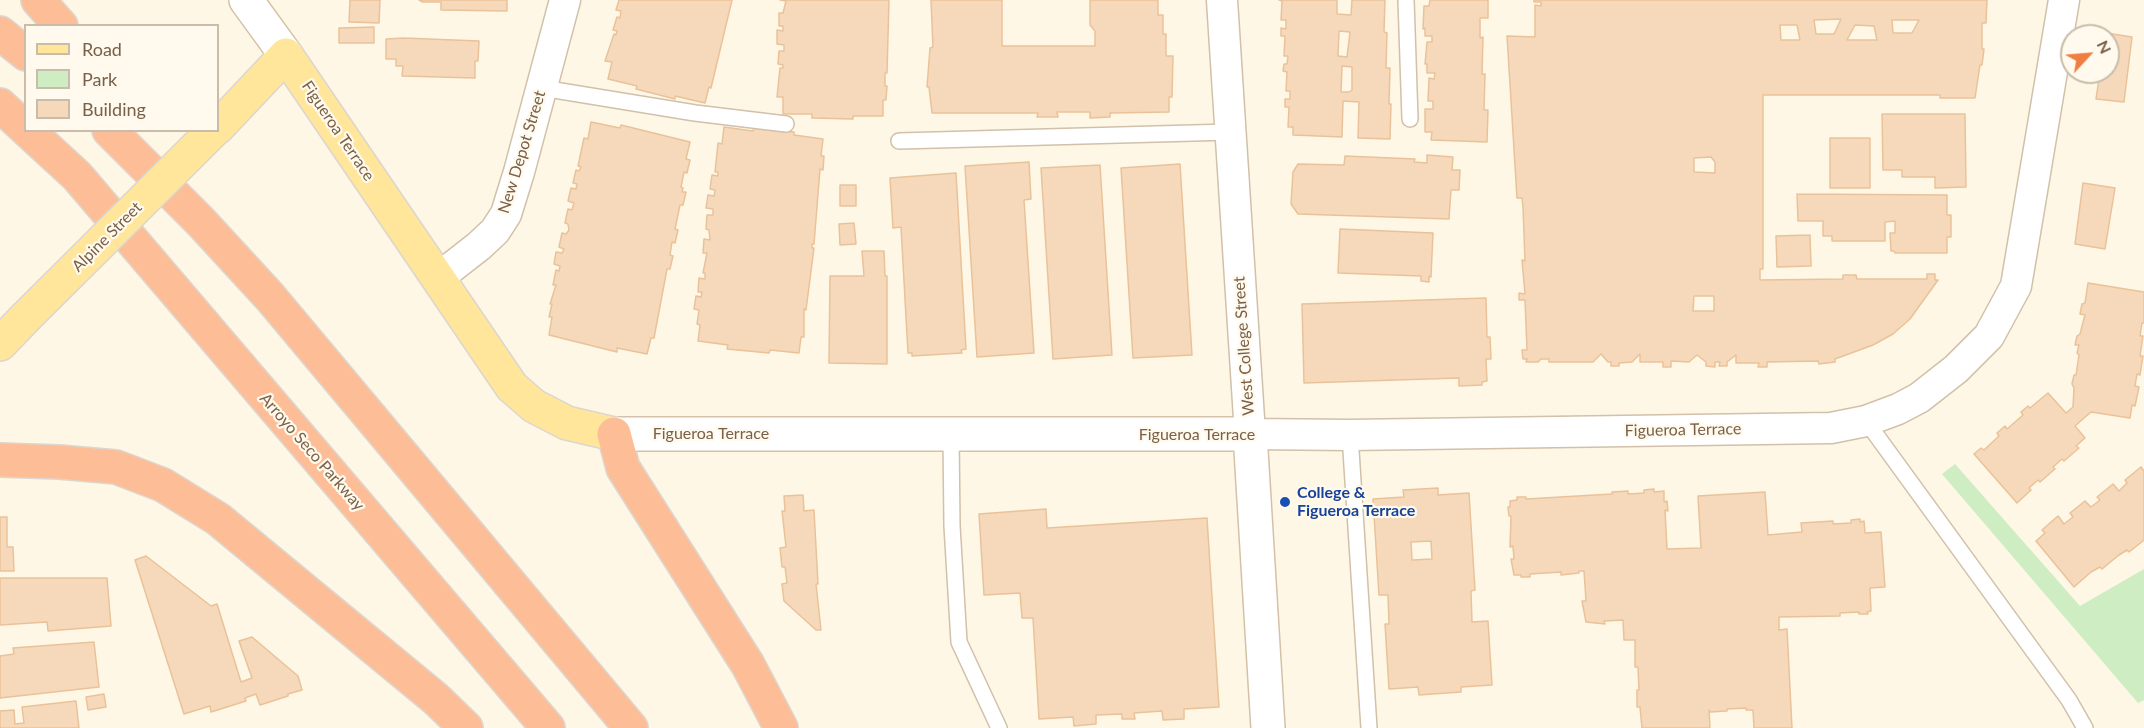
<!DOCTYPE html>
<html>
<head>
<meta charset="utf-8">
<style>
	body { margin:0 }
	#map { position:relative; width:2144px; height:728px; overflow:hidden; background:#fef7e5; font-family:Lato,sans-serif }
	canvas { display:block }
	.legend { position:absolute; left:24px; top:24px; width:195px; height:108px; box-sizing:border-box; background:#fffaed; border:2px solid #c9bcab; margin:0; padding:8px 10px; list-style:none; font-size:18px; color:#796048 }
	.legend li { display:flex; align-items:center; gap:12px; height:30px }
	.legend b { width:30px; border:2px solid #c9bcab }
	.north { position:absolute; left:2060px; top:24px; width:60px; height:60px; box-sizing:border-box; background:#fffaed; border:2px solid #c9bcab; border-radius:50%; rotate:64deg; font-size:16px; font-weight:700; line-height:24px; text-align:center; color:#796048 }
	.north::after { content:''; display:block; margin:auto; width:21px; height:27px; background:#f17e41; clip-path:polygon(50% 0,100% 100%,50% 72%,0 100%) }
</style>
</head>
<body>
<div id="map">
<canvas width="2144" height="728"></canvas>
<ul class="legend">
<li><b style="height:8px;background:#ffe69b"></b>Road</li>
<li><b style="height:16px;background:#ceedc2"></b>Park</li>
<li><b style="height:16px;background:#f6d9ba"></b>Building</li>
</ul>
<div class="north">N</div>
</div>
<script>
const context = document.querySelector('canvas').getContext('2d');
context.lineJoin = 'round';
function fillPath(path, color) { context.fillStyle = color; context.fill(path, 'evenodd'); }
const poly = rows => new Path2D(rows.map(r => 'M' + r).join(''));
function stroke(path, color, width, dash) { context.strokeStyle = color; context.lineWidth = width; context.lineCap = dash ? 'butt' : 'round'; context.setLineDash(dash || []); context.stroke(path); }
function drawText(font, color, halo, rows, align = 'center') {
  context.font = font + ' Lato,sans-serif'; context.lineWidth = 4.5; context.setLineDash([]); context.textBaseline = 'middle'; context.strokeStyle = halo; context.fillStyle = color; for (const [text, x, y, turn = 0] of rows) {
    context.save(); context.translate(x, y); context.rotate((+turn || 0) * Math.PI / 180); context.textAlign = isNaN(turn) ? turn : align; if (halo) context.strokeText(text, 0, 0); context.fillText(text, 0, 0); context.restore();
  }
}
const green = poly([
	[1955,464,2080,606,2144,569,2144,700,2138,703,1942,474]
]);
const building = poly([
	[350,0,380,0,379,23,349,22,350,0],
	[419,0,507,0,507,11,441,10,441,2,422,2,419,0],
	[619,0,732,0,711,88,709,87,705,103,675,96,675,99,636,89,637,86,608,79,612,62,605,61,614,34,616,35,617,31,613,30,617,17,620,18,621,11,616,10,619,0],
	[780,0,889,0,887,73,885,73,885,86,887,86,886,100,883,100,883,116,853,116,853,119,812,118,812,114,783,114,783,97,777,97,780,68,783,68,783,65,778,64,779,51,784,51,784,45,777,44,777,30,783,31,783,26,779,26,779,13,783,13,786,1,780,0],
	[931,0,1002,0,1002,46,1095,46,1095,31,1090,25,1090,0,1158,0,1158,15,1163,15,1163,34,1166,34,1166,56,1173,56,1172,97,1169,97,1169,112,1110,113,1110,117,1090,118,1090,112,1057,112,1058,117,1037,117,1038,113,932,113,929,87,927,87,930,48,933,47,931,0],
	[1279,0,1337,0,1337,14,1351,15,1352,0,1385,0,1384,32,1387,33,1386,68,1390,68,1389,104,1391,104,1390,139,1358,138,1359,102,1343,101,1342,137,1293,135,1293,127,1288,127,1289,107,1285,107,1285,99,1290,99,1290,91,1286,91,1287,72,1283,71,1284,64,1287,64,1288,56,1284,56,1285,36,1281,36,1281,28,1286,29,1286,20,1281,20,1282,1,1279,0],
	[1339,31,1350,32,1347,57,1338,56,1339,31],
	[1342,66,1352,67,1352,90,1349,92,1341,92,1342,66],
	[1430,0,1488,0,1488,18,1480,18,1480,38,1483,37,1482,74,1485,74,1484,110,1488,110,1487,142,1431,140,1432,132,1425,132,1425,109,1433,109,1433,101,1428,101,1429,78,1434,79,1435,73,1427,73,1427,64,1425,64,1427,42,1432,42,1432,36,1425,36,1425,28,1423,29,1424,6,1429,6,1430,0],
	[1534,0,1987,0,1986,23,1982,23,1982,49,1984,49,1982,65,1980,65,1975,98,1940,98,1940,95,1763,95,1763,269,1760,269,1760,280,1843,279,1843,275,1856,275,1857,279,1927,279,1927,274,1935,274,1935,280,1938,280,1910,319,1893,334,1873,345,1835,359,1835,362,1819,364,1818,361,1767,362,1767,367,1758,367,1759,363,1736,363,1736,355,1727,362,1727,366,1719,366,1720,362,1715,362,1715,367,1706,366,1706,362,1697,355,1689,362,1671,361,1671,367,1663,367,1663,362,1640,362,1640,354,1632,362,1619,363,1619,366,1611,366,1611,362,1608,362,1601,354,1593,362,1549,362,1549,359,1541,359,1538,362,1526,362,1527,359,1523,359,1522,350,1527,350,1525,300,1519,300,1519,293,1525,294,1522,260,1525,261,1523,207,1522,198,1517,198,1507,36,1535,37,1535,5,1541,6,1541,2,1534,2,1534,0],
	[1841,19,1834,34,1816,34,1814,20,1841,19],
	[1892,20,1919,20,1912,33,1893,33,1892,20],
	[1780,25,1797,25,1800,40,1781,40,1780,25],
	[1855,25,1874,26,1877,40,1847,40,1855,25],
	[1711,157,1715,162,1715,173,1694,172,1694,158,1711,157],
	[1694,296,1714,296,1714,311,1693,311,1694,296],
	[374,27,374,43,339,43,339,28,374,27],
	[2106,33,2132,37,2124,102,2096,99,2100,72,2108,72,2106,33],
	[404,38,479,41,478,61,475,61,475,78,402,76,403,66,396,66,396,59,386,59,386,39,404,38],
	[1882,114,1965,114,1966,187,1935,188,1935,177,1902,177,1902,170,1883,170,1882,114],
	[591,122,620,128,621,125,690,142,686,159,690,160,687,173,684,172,681,187,683,188,682,192,686,192,683,205,680,205,675,229,678,230,675,243,672,242,670,255,673,256,670,269,667,269,654,338,651,338,647,354,617,348,617,352,549,335,552,317,549,317,552,304,550,304,556,285,553,285,556,270,559,271,560,266,554,264,556,252,562,253,564,249,559,247,562,233,566,234,569,230,568,224,565,223,568,209,572,210,574,203,568,201,571,188,576,189,577,184,573,183,576,170,579,171,581,167,578,166,584,138,588,139,591,122],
	[724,127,753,131,754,128,794,132,794,135,823,139,821,156,824,156,823,170,820,169,814,244,812,244,812,248,814,248,806,310,804,309,804,337,801,337,799,353,770,350,769,353,727,349,728,345,698,341,700,325,697,324,699,310,694,309,696,296,701,297,702,292,698,292,699,278,705,279,705,273,703,273,707,253,703,253,704,239,710,240,709,230,706,229,707,215,713,215,713,209,706,208,708,195,714,196,715,190,710,189,712,175,718,176,718,172,715,172,718,143,722,144,724,127],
	[1830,138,1870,138,1870,188,1830,188,1830,138],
	[1427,155,1453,157,1452,170,1460,170,1459,190,1451,190,1449,219,1298,214,1291,204,1293,172,1298,164,1344,165,1345,156,1415,159,1414,162,1427,163,1427,155],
	[1029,162,1031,199,1024,200,1034,353,977,357,965,166,1029,162],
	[1180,164,1192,355,1133,358,1121,168,1180,164],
	[1100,165,1112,355,1053,359,1041,168,1100,165],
	[956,173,966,349,961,350,962,353,912,356,912,353,908,353,901,227,893,228,890,178,956,173],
	[2083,183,2115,188,2105,249,2075,244,2083,183],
	[840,185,856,185,856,206,840,206,840,185],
	[1797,194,1947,195,1947,215,1951,215,1951,237,1947,237,1947,253,1895,253,1894,251,1891,251,1890,233,1895,233,1895,221,1885,222,1885,241,1832,241,1832,236,1823,236,1823,221,1798,221,1797,194],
	[854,223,856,244,840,245,839,224,854,223],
	[1340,229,1433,233,1431,277,1429,276,1429,282,1421,281,1421,276,1338,273,1340,229],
	[1810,235,1811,266,1777,267,1776,236,1810,235],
	[862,251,884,251,885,276,887,276,887,364,829,363,830,276,864,276,862,251],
	[2088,283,2144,292,2144,323,2142,323,2140,336,2143,336,2140,356,2143,356,2140,375,2137,374,2135,386,2139,387,2135,406,2132,405,2130,418,2091,412,2075,426,2085,438,2076,446,2079,448,2064,461,2062,459,2053,467,2055,469,2040,482,2038,480,2029,488,2031,490,2017,503,1974,454,1981,448,1984,450,1999,436,1997,433,2005,426,2007,429,2023,415,2021,412,2028,406,2030,408,2048,393,2066,413,2073,407,2074,388,2072,384,2074,375,2076,375,2079,355,2077,353,2079,345,2075,345,2077,336,2080,334,2085,315,2080,314,2082,304,2085,303,2088,283],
	[1486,298,1487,337,1490,337,1491,359,1486,359,1487,381,1482,382,1482,385,1459,386,1459,378,1304,383,1302,304,1486,298],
	[2141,467,2144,471,2144,540,2129,552,2127,550,2119,555,2102,569,2100,567,2091,572,2074,587,2036,541,2045,533,2042,530,2058,516,2064,524,2073,517,2070,513,2085,501,2091,507,2100,500,2097,497,2113,484,2119,491,2127,483,2125,480,2141,467],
	[1438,488,1438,495,1469,493,1475,590,1471,591,1472,622,1488,621,1492,685,1461,687,1461,692,1419,695,1418,687,1389,689,1385,624,1389,624,1388,595,1379,595,1373,499,1404,497,1403,490,1438,488],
	[1431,541,1432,559,1412,560,1411,542,1431,541],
	[1654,489,1654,492,1664,491,1664,502,1667,501,1668,511,1665,510,1667,549,1701,548,1698,496,1765,492,1768,535,1802,532,1801,523,1833,521,1833,524,1851,523,1851,520,1860,519,1860,522,1864,521,1865,533,1881,532,1885,587,1870,588,1871,611,1867,612,1868,614,1859,614,1859,612,1840,613,1840,616,1779,617,1779,630,1787,629,1792,728,1754,728,1753,710,1746,710,1746,708,1727,709,1727,711,1710,712,1709,710,1710,728,1642,728,1640,707,1637,707,1637,690,1639,690,1638,667,1635,667,1635,640,1624,640,1623,620,1604,621,1605,624,1586,622,1582,601,1586,601,1584,571,1579,571,1579,573,1561,575,1561,572,1530,574,1530,577,1521,577,1521,575,1514,575,1511,559,1514,559,1513,546,1510,547,1511,516,1509,516,1508,507,1510,507,1510,501,1517,500,1517,497,1526,497,1526,499,1612,494,1612,492,1628,491,1628,494,1644,493,1644,490,1654,489],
	[803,495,804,511,814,510,818,584,816,584,821,630,816,630,784,601,782,584,787,583,785,567,782,567,780,548,786,547,782,511,785,511,784,496,803,495],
	[1046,509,1047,528,1207,518,1219,707,1184,709,1184,719,1163,720,1162,711,1134,713,1135,719,1122,719,1122,714,1096,715,1096,724,1074,726,1073,717,1039,719,1033,618,1022,618,1020,593,984,595,979,514,1046,509],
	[0,517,7,517,7,547,13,547,14,571,0,571,0,517],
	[146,556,211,606,217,604,241,682,252,678,239,641,252,637,298,676,302,690,288,694,288,696,260,705,256,694,245,698,246,701,211,712,210,706,184,714,135,560,146,556],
	[0,578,107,578,111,626,48,631,47,622,0,625,0,578],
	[94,642,99,687,0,698,0,656,14,654,13,648,94,642],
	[104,694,106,707,88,710,86,697,104,694],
	[76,701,79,728,0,728,0,711,14,710,15,724,24,723,22,707,76,701]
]);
const lane = poly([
	[1406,0,1410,119],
	[542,88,695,113,786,124],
	[899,141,1230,132],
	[1866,421,2069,700,2085,728],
	[951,435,952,526,959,642,999,728],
	[1350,435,1369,728]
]);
const street = poly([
	[1222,0,1250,434,1350,435,1831,428,1866,421,1898,409,1919,398,1956,369,1989,336,2016,286,2064,0],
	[438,278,479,246,495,231,506,214,519,172,565,0]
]);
const secondary = poly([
	[246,0,286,55],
	[614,434,1250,434,1268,728]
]);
const primary = poly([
	[218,127,286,55,512,387,534,406,567,423,614,434],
	[0,344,25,318]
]);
const highway = poly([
	[38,0,61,26],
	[0,33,26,54],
	[0,105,26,129],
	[27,130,77,176,548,728],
	[109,130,201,222,270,297,631,728],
	[614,434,623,468,748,665,781,728],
	[0,460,59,462,116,467,163,485,218,519,436,699,466,728]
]);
const primaryBridge = poly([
	[25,318,214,130]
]);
const markers = [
	[1285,502,6,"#1a4fb4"]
];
const streetNames = [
	["Figueroa Terrace",338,131,56],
	["New Depot Street",522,152,-73],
	["Alpine Street",107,237,-45],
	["West College Street",1244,346,-94],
	["Figueroa Terrace",1683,430,-1],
	["Figueroa Terrace",711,434],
	["Figueroa Terrace",1197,435],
	["Arroyo Seco Parkway",312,452,49]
];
const transitNames = [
	["College &",1297,493],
	["Figueroa Terrace",1297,511]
];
fillPath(green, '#ceedc2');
fillPath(building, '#f6d9ba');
stroke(building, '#eac299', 1.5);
stroke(lane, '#d1c0aa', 18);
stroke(street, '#d1c0aa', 33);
stroke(secondary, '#d4c1a7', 36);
stroke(primary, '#dcd6cf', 36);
stroke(highway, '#dcd6cf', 36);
stroke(lane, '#fff', 15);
stroke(street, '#fff', 30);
stroke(secondary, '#fff', 33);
stroke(primary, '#ffe69b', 33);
stroke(highway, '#fdbe97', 33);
stroke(primaryBridge, '#dcd6cf', 36, []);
stroke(primaryBridge, '#ffe69b', 33);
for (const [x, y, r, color] of markers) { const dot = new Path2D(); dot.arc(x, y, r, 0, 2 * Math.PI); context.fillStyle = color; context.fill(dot); stroke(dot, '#fffaed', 2); }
drawText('16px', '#796048', '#fffaed', streetNames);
drawText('bold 16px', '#164399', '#fffaed', transitNames, 'left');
</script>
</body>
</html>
